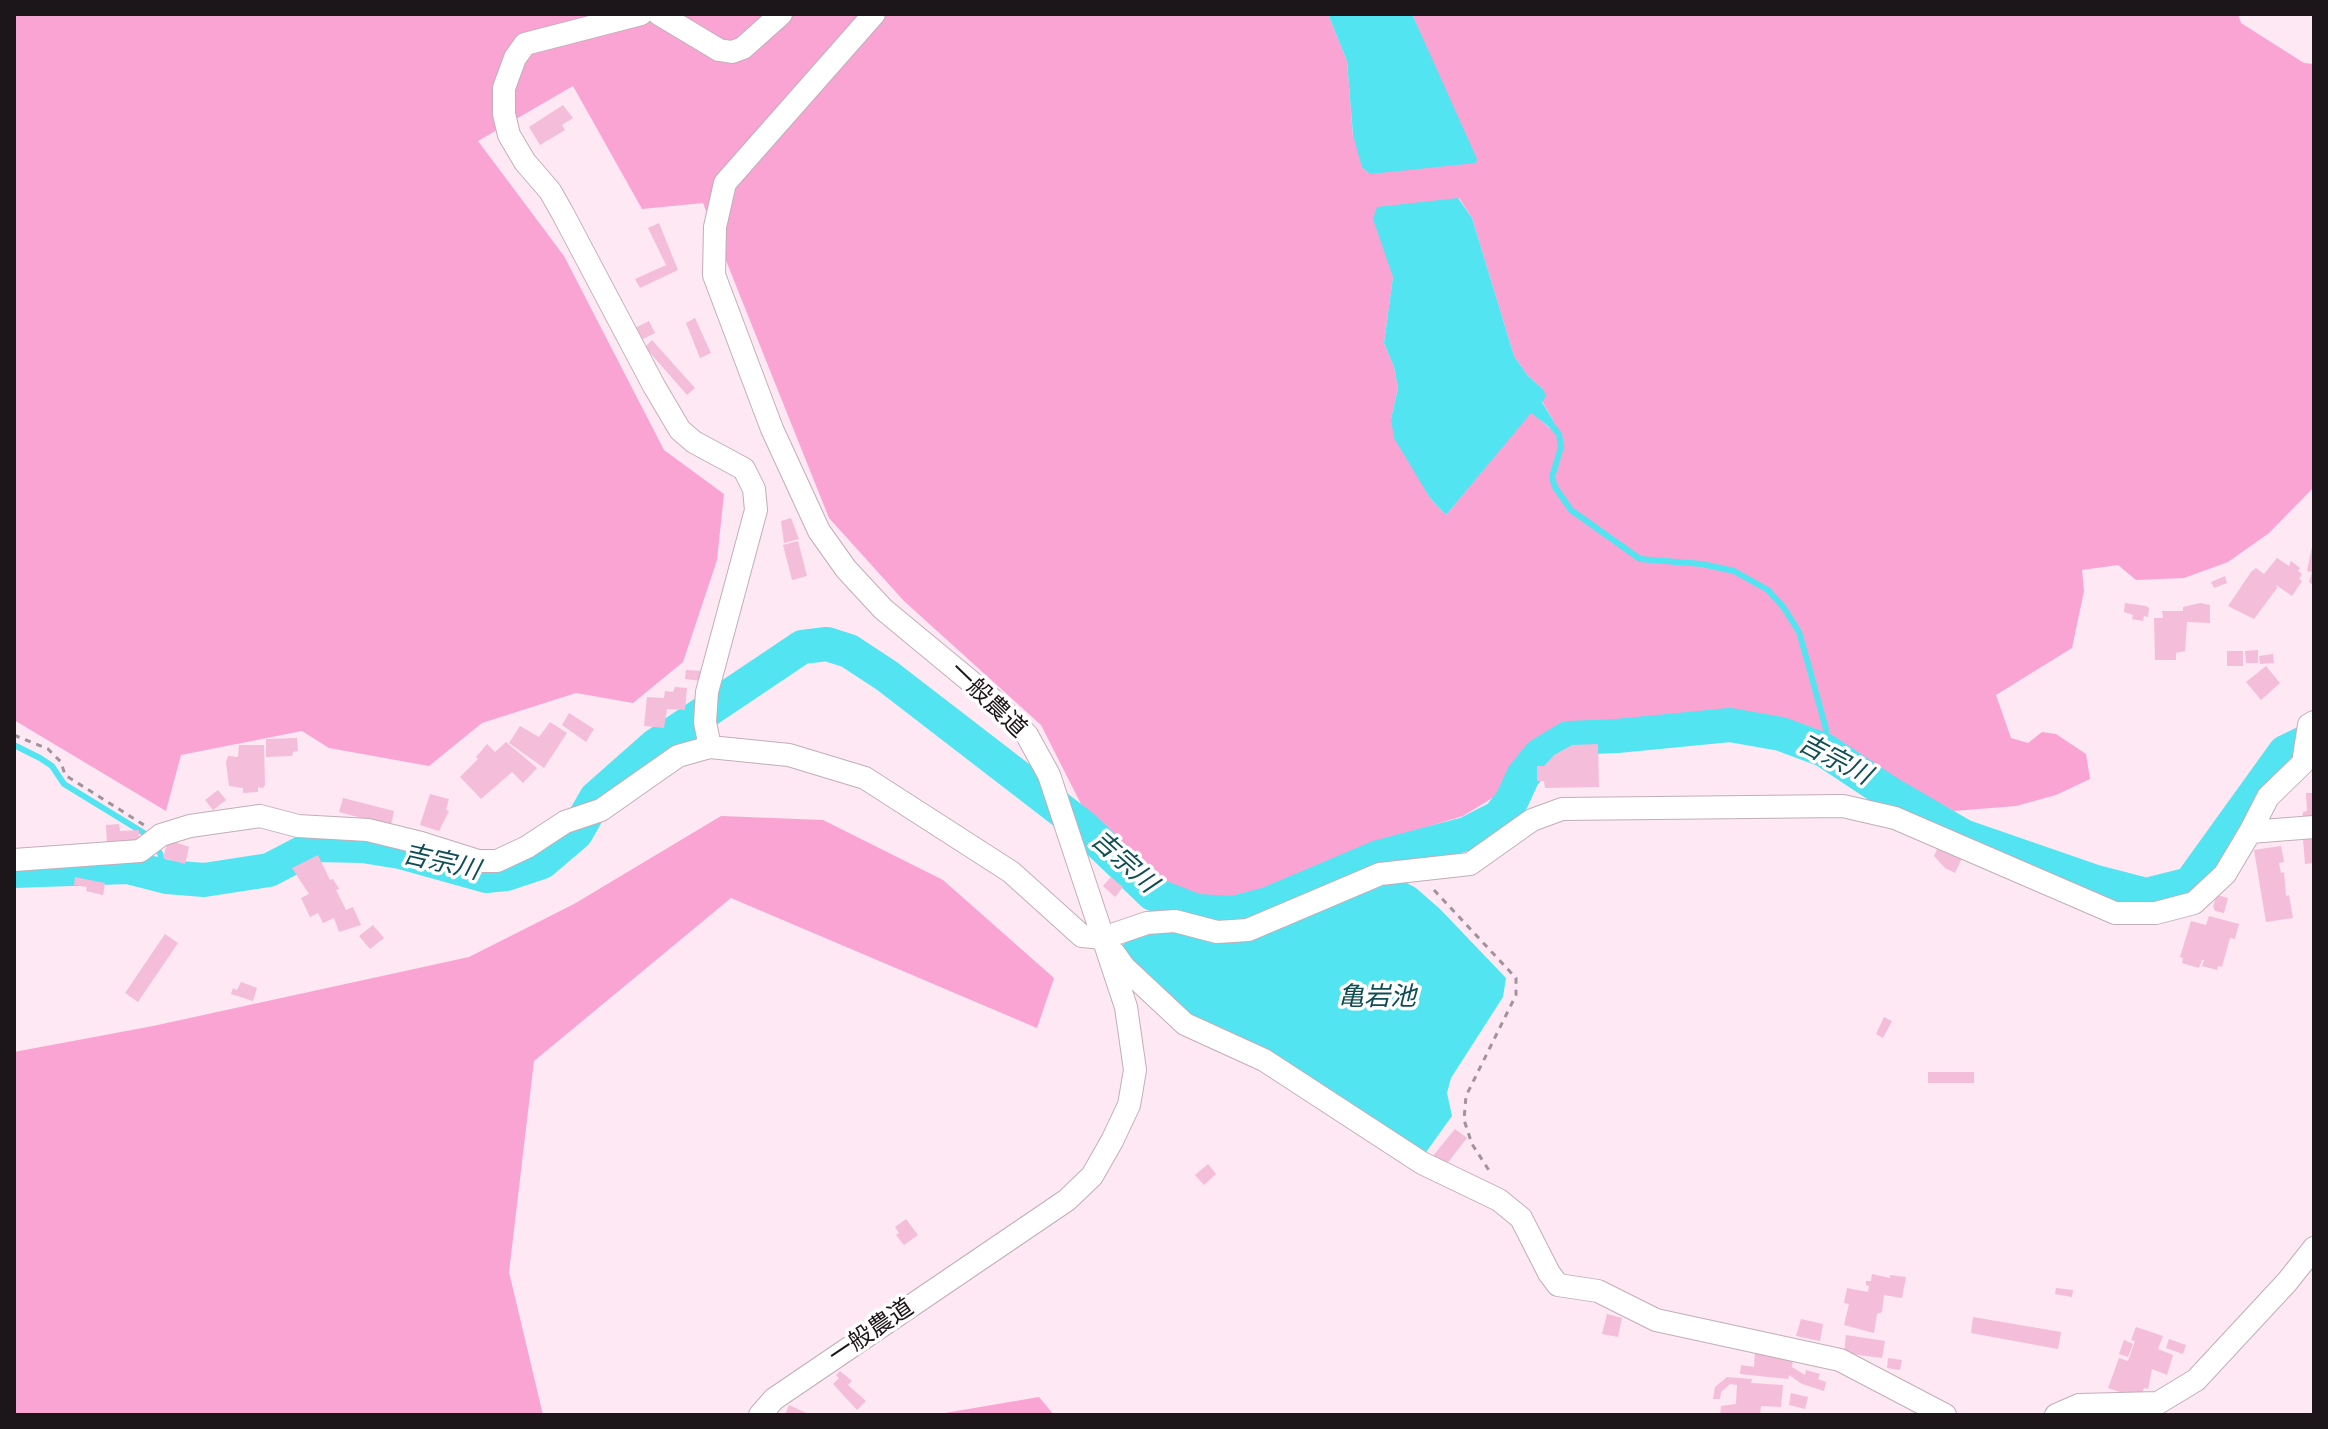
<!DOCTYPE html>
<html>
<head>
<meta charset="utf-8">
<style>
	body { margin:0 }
	#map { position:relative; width:2328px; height:1429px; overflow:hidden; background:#fde8f3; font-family:Jost,sans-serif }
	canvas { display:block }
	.frame { position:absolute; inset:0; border:16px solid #1c1519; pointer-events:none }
</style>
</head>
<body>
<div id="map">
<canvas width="2328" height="1429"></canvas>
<div class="frame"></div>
</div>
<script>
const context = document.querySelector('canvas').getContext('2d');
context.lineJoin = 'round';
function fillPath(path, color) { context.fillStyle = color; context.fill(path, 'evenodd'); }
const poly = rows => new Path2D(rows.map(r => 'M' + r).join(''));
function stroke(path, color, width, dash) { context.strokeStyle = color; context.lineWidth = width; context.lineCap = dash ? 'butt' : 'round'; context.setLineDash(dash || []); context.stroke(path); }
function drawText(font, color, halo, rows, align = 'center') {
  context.font = font + ' Jost,"Noto Sans JP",sans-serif'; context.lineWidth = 7; context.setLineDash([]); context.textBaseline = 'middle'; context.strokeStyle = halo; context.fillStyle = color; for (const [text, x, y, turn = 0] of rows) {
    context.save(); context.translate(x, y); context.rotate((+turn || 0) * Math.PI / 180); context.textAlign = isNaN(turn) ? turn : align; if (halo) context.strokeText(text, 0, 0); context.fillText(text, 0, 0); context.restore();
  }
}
const green = poly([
	[14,14,1328,14,1347,61,1353,136,1476,163,1412,14,2238,14,2241,23,2304,63,2314,64,2314,487,2269,533,2228,562,2184,578,2136,580,2118,565,2082,570,2084,591,2072,648,1996,695,2011,738,2028,743,2042,732,2056,734,2086,754,2090,779,2056,795,2016,806,1954,811,1810,733,1749,713,1556,727,1528,748,1494,797,1463,816,1371,844,1243,897,1199,896,1162,880,1083,808,1041,725,904,601,829,518,703,203,642,209,573,86,478,141,564,256,664,450,724,494,717,560,683,662,633,703,576,693,482,723,429,766,329,748,302,731,181,755,166,811,14,720],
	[1459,198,1472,218,1514,356,1528,376,1543,389,1542,401,1554,422,1551,429,1531,412,1446,515,1430,498,1391,419,1398,388,1394,367,1384,343,1393,277],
	[721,816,823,820,943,880,1054,978,1037,1028,731,898,534,1061,509,1272,543,1415,14,1415,14,1052,153,1026,469,957,574,904],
	[1039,1397,1054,1415,933,1415]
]);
const water = poly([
	[1328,14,1412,14,1477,159,1476,163,1370,174,1362,167,1353,135,1347,61],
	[1458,198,1472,218,1514,356,1528,376,1543,389,1546,396,1542,402,1554,422,1552,429,1531,413,1446,515,1430,498,1394,438,1391,419,1398,388,1394,367,1384,343,1393,277,1373,219,1377,207],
	[1398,878,1416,888,1440,909,1506,978,1503,997,1451,1078,1447,1093,1452,1116,1424,1155,1188,1014,1123,955,1121,946,1130,939,1155,932,1179,932,1242,940]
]);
const stream = poly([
	[1548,421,1559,434,1561,447,1552,477,1555,487,1571,510,1640,559,1702,564,1734,571,1768,590,1784,608,1799,632,1807,660,1826,729,1824,750],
	[14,745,40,758,52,766,64,784,144,833,160,853,167,877]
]);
const river = poly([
	[14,871,128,867,167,877,204,880,269,870,317,845,363,846,400,852,486,876,506,874,542,862,576,833,596,798,656,745,802,647,827,644,849,651,887,676,1083,827,1153,894,1197,911,1233,913,1268,904,1379,857,1466,834,1499,817,1512,800,1523,776,1540,755,1568,738,1617,736,1730,725,1781,734,1824,750,1889,793,1963,836,2096,882,2146,895,2190,884,2285,752,2314,738]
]);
const building = poly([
	[563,105,573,118,562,125,565,130,540,145,529,127],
	[659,223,678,270,640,288,635,279,666,265,648,228],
	[695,318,711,353,700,358,686,323],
	[649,321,655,333,639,341,633,329],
	[652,340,695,388,687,395,645,347],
	[791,518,799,539,784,543,781,521],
	[798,541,807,576,792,580,783,545],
	[2313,542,2314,542,2314,586,2309,582,2312,572,2307,571],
	[2277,558,2289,566,2291,561,2300,568,2298,571,2302,574,2299,579,2302,581,2292,596,2276,585,2277,588,2254,619,2228,606,2251,572,2256,568,2264,574],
	[2225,576,2227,583,2214,588,2211,582],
	[2125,603,2146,606,2149,608,2148,617,2144,616,2143,621,2132,619,2133,615,2124,612],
	[2200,603,2210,605,2210,623,2187,622,2185,651,2176,653,2176,660,2155,660,2154,618,2163,618,2162,611,2183,611,2183,607],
	[2258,650,2258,663,2246,663,2245,651],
	[2227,651,2243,651,2243,666,2227,666],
	[2273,654,2274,663,2260,664,2259,656],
	[2266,666,2280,683,2261,700,2246,682],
	[686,670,703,671,702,681,685,679],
	[675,687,687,688,685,710,667,709,664,728,644,726,647,697,664,698,665,691,673,692],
	[569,713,594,729,586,742,562,725],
	[550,722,567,733,544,768,509,743,520,726,539,737],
	[297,738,298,751,293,752,292,756,266,757,266,739],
	[506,742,537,768,523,783,512,772,481,799,460,777,478,759,476,757,487,744,495,752],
	[1598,744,1599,787,1545,788,1544,781,1537,781,1537,766,1544,766,1554,755,1572,745],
	[239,745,264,745,265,785,263,788,258,787,258,792,243,793,243,788,229,786,226,762,228,756,238,757],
	[218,790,226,800,213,810,205,800],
	[2306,793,2314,793,2314,821,2302,822,2303,812,2307,811],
	[430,794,449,799,446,810,449,811,439,831,420,825],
	[343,798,394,811,391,826,339,812],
	[119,824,120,831,139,830,139,840,107,844,106,825],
	[2314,838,2314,863,2305,864,2303,839],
	[172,841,189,847,185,864,163,858,167,844,171,844],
	[2281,846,2284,862,2279,863,2281,873,2284,872,2286,896,2289,895,2293,918,2266,922,2254,850],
	[1938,847,1962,858,1955,873,1945,868,1934,856],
	[318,855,330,880,333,879,339,889,336,890,346,910,353,907,361,925,339,932,334,918,323,923,318,913,310,917,301,898,309,894,292,868],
	[75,877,105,883,103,895,86,891,87,887,74,885],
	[1111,877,1123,887,1115,897,1103,886],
	[2217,895,2228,898,2224,913,2215,911,2213,906],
	[2209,916,2239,924,2235,939,2230,938,2222,967,2218,966,2217,970,2202,966,2204,960,2202,960,2199,968,2182,963,2183,958,2180,957,2191,921,2206,925],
	[373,925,384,938,370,949,359,936],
	[165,934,178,943,138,1002,125,993],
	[241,982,257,988,253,1001,231,994,233,988,237,990],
	[1884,1017,1892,1021,1883,1038,1876,1034],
	[1928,1072,1974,1072,1974,1083,1928,1083],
	[1455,1129,1467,1138,1445,1166,1432,1157],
	[1208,1164,1216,1174,1204,1185,1195,1175],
	[906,1219,918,1235,904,1245,896,1235,899,1233,895,1227],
	[1872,1274,1890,1278,1890,1275,1906,1277,1902,1298,1884,1295,1882,1312,1877,1314,1874,1333,1844,1325,1849,1304,1844,1303,1847,1288,1868,1292,1869,1286,1866,1285,1866,1281,1871,1281],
	[2056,1288,2073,1290,2072,1297,2055,1294],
	[1607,1314,1622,1318,1618,1337,1602,1334],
	[1973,1317,2061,1332,2058,1349,1971,1333],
	[1801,1319,1823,1324,1820,1341,1796,1336],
	[2136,1327,2163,1336,2158,1349,2173,1355,2167,1375,2152,1369,2148,1389,2144,1388,2140,1399,2108,1388,2119,1358,2128,1361,2135,1341,2131,1340],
	[1846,1335,1885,1341,1882,1358,1844,1353],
	[2169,1339,2186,1345,2183,1354,2166,1348],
	[2124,1340,2133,1344,2128,1357,2119,1354],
	[1755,1353,1793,1357,1792,1367,1805,1375,1806,1370,1820,1374,1818,1379,1826,1382,1824,1391,1802,1384,1789,1375,1788,1379,1740,1374,1741,1365,1754,1367],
	[1888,1358,1902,1360,1900,1370,1887,1368],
	[840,1371,852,1381,848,1385,866,1401,857,1410,833,1384,839,1378,836,1375],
	[1727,1377,1752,1379,1751,1383,1783,1385,1781,1407,1761,1406,1760,1415,1720,1415,1721,1406,1736,1404,1737,1385,1730,1384,1721,1392,1720,1399,1713,1399,1715,1387],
	[1791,1393,1808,1397,1805,1409,1789,1405],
	[789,1405,811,1415,785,1415]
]);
const path = poly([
	[14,735,48,749,61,762,65,775,144,825],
	[1434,890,1516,978,1516,995,1466,1096,1464,1120,1472,1144,1490,1172]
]);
const minor = poly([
	[641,14,525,44,515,58,504,88,504,114,509,135,525,162,550,191,562,212,654,386,680,430,694,442,744,469,754,489,756,510,707,692,705,722,710,747],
	[659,14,719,50,732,52,743,48,781,14],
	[2250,832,2268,797,2303,763,2309,725,2314,722],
	[14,860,140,851,161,835,190,826,260,816,298,826,368,830,421,843,478,861,497,861,527,847,565,822,601,810,678,756,710,747,789,755,865,778,1011,872,1082,936,1103,938,1147,923,1175,921,1217,932,1248,930,1380,874,1470,864,1532,820,1562,809,1843,806,1895,818,2115,913,2156,913,2194,903,2225,874,2250,832,2314,827],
	[1114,953,1124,967,1185,1024,1264,1060,1422,1163,1499,1200,1521,1218,1549,1273,1558,1285,1598,1291,1656,1320,1840,1360,1945,1415],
	[760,1415,774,1399,1067,1200,1092,1176,1112,1141,1129,1105,1135,1070,1126,1007,1049,775,1027,735,993,700,883,609,846,569,819,531,772,429,714,275,715,227,725,183,874,14],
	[2056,1415,2079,1405,2158,1403,2196,1380,2287,1282,2314,1248]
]);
const streetNames = [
	["一般農道",987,701,44],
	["一般農道",872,1333,-34]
];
const waterNames = [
	["吉宗川",1834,761,28],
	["吉宗川",1123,863,42],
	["吉宗川",441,864,13],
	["亀岩池",1377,999]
];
fillPath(green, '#faa4d4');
fillPath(water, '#52e4f0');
stroke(stream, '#52e4f0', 6);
stroke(river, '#52e4f0', 34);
fillPath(building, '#f4bdda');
stroke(minor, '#c2aeb8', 24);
stroke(path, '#a2939b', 3, [6, 6]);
stroke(minor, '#fff', 22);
drawText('24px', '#1c1519', '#fff', streetNames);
drawText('italic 26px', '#0e4e54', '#fff', waterNames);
</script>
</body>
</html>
